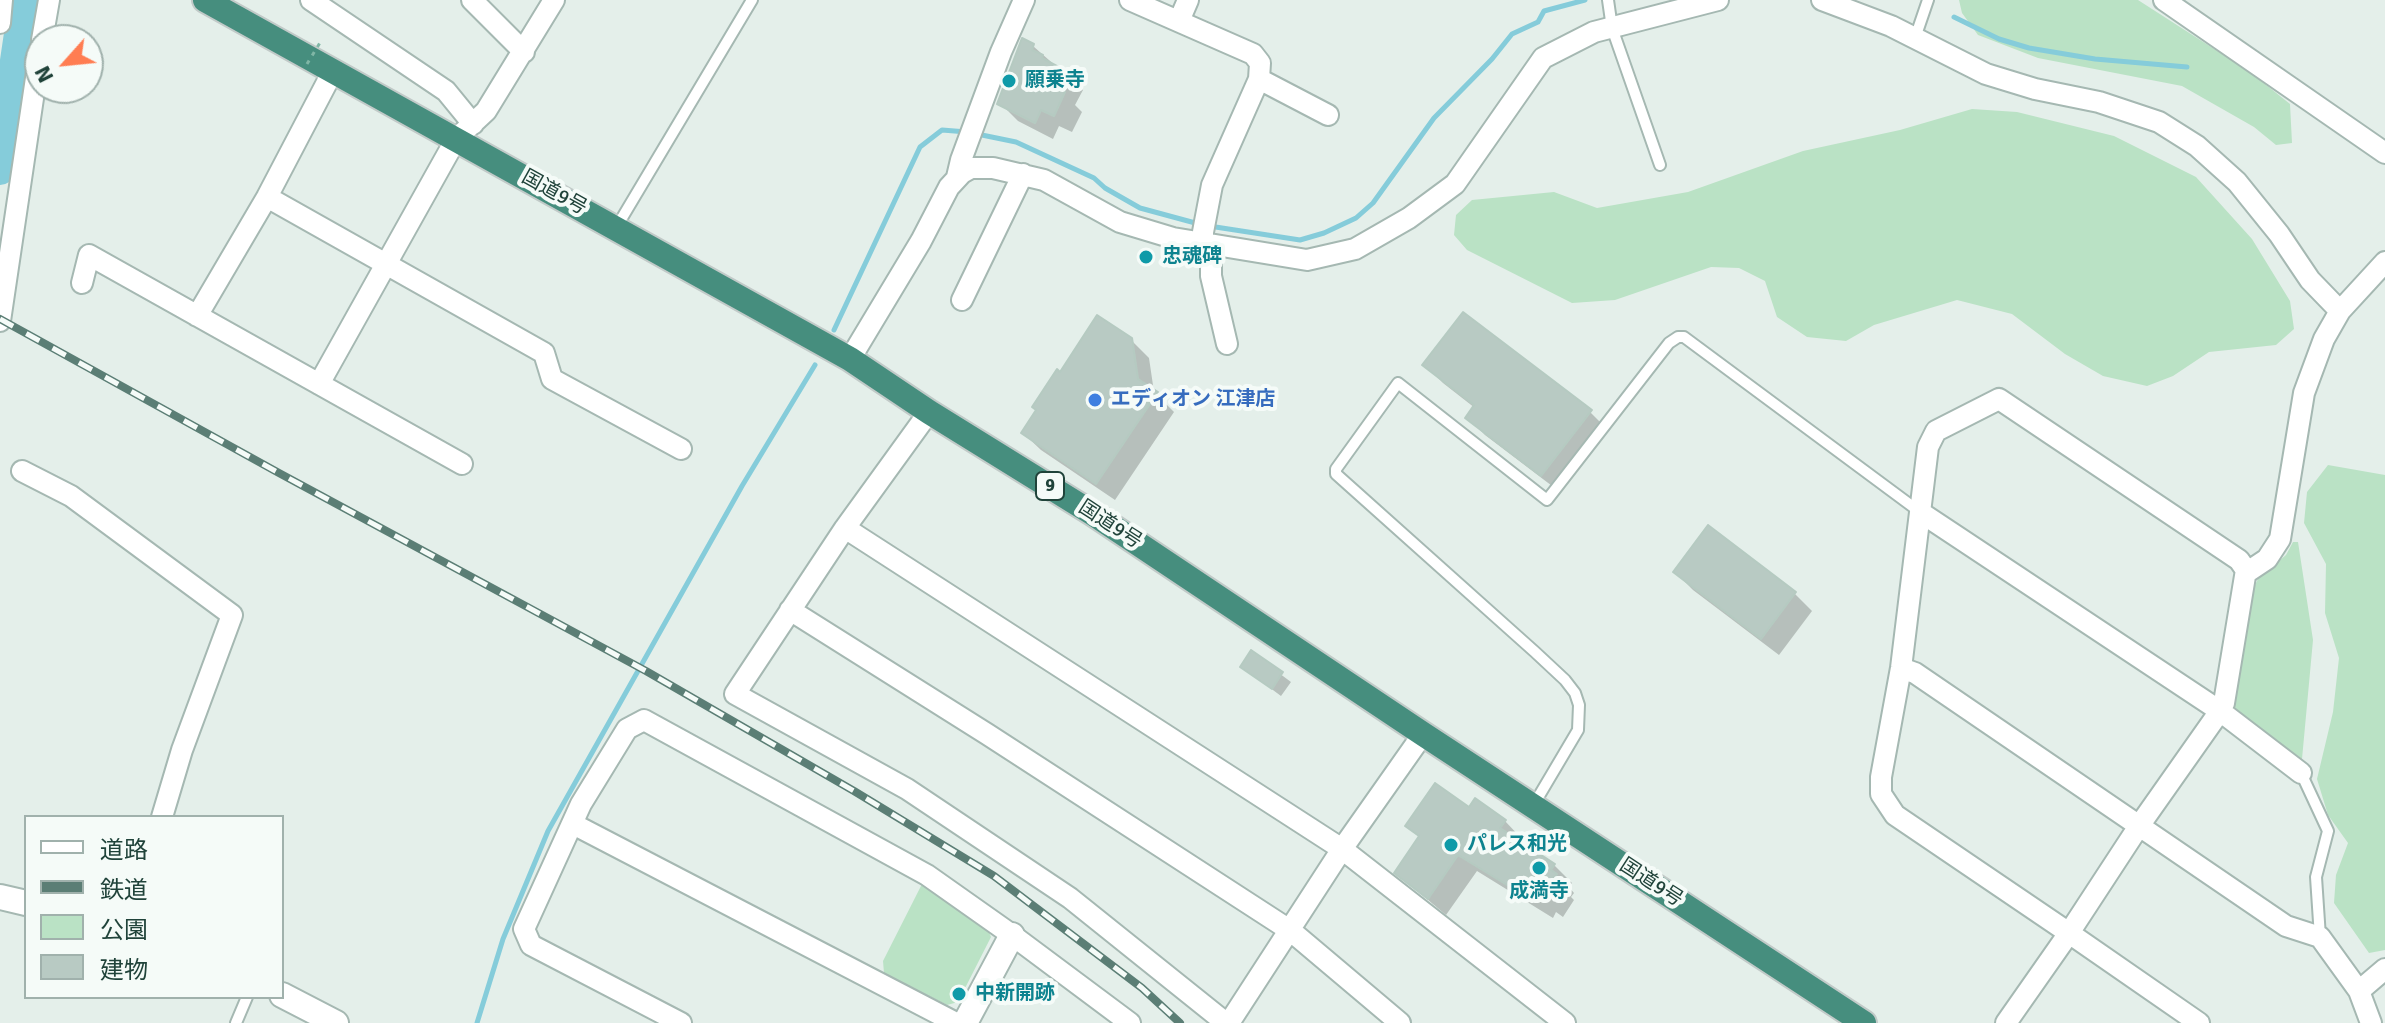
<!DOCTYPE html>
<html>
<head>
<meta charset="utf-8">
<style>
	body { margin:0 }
	#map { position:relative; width:2385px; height:1023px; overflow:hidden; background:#e4efea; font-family:Signika,"Noto Sans JP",sans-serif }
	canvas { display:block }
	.legend { position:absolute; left:24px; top:815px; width:260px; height:184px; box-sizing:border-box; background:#f5fbf8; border:2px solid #a0b1ac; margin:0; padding:10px 14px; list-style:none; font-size:24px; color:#20433a }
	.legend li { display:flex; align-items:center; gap:16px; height:40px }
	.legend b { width:40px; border:2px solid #a0b1ac }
	.north { position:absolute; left:24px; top:24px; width:80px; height:80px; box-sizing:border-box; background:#f5fbf8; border:2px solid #a0b1ac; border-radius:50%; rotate:243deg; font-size:22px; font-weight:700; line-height:32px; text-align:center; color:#20433a }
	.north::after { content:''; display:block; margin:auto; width:28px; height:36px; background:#ff7d52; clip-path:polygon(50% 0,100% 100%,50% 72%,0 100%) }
</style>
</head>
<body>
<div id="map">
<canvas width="2385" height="1023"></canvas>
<ul class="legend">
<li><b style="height:10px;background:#fff"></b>道路</li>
<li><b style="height:10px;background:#5b7e75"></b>鉄道</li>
<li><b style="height:22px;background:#bae2c5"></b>公園</li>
<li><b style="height:22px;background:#b8cac3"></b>建物</li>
</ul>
<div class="north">N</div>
</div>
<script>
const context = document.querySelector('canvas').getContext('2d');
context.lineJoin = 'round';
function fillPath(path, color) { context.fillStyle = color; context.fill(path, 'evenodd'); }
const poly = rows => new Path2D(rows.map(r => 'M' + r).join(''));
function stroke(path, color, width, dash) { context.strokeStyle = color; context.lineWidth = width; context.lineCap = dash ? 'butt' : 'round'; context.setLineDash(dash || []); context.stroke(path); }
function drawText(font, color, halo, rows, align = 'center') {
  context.font = font + ' Signika,"Noto Sans JP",sans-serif'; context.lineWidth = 8; context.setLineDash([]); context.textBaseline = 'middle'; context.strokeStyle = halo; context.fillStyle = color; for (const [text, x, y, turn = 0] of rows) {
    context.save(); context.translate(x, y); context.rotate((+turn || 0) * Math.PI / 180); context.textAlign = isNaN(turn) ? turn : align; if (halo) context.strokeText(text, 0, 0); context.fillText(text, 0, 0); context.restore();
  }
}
const green = poly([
	[1959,0,2138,0,2250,72,2290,104,2292,143,2276,145,2254,127,2182,86,2038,58,1978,35,1962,13],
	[1972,109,2017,112,2114,136,2196,177,2252,239,2290,301,2294,329,2276,345,2209,352,2173,376,2147,386,2103,376,2065,354,2012,314,1957,300,1874,325,1846,341,1807,337,1777,317,1765,281,1739,268,1711,267,1615,300,1572,303,1467,250,1454,235,1456,215,1472,200,1554,192,1597,208,1688,192,1803,151,1900,130],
	[2328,465,2385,475,2385,950,2369,953,2334,903,2336,875,2348,843,2328,815,2317,779,2333,712,2339,658,2325,613,2326,564,2304,523,2307,492],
	[2293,542,2298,542,2313,640,2302,759,2235,713,2232,707,2253,589,2258,579,2286,555],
	[922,884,986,925,991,937,958,1002,947,1005,884,973,883,961]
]);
const shadow = poly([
	[1033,46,1083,90,1075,105,1082,112,1072,132,1059,126,1053,139,1018,121,1000,103],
	[1131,340,1149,358,1154,392,1174,412,1115,500,1041,450,1023,433,1061,374],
	[1425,365,1590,412,1608,430,1560,492,1485,435,1468,418,1475,408,1443,383],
	[1708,528,1795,594,1812,611,1779,655,1693,590,1675,572],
	[1252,653,1291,682,1281,696,1242,667],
	[1470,810,1505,821,1522,839,1520,843,1554,865,1572,883,1569,887,1574,893,1571,897,1574,900,1563,917,1556,912,1553,918,1477,871,1446,915,1396,873,1420,838,1407,825]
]);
const stream = poly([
	[1954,17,1999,39,2029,48,2095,59,2187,67],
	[977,134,1016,142,1094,178,1105,188,1140,208,1199,224],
	[1209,226,1300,240,1324,233,1356,218,1373,203,1434,118,1492,59,1512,34,1538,22,1544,11,1585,0],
	[834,330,920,147,942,130,967,132],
	[477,1023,503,939,548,831,742,486,815,365]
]);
const river = poly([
	[0,169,25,0]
]);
const building = poly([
	[1022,38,1034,44,1032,50,1043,55,1042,58,1066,71,1057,88,1065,92,1054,116,1041,110,1035,123,997,104,1022,38],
	[1463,312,1592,410,1541,476,1465,418,1474,405,1422,365,1463,312],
	[1097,315,1132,338,1138,379,1158,392,1096,484,1021,433,1036,410,1032,407,1057,369,1060,372,1097,315],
	[1708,525,1796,592,1761,639,1673,572,1708,525],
	[1251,650,1283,672,1272,689,1240,667,1251,650],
	[1435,783,1469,807,1475,798,1506,820,1500,828,1555,864,1551,870,1557,874,1554,878,1558,881,1545,901,1538,896,1535,902,1458,855,1428,899,1394,873,1419,836,1405,826,1435,783]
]);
const service = poly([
	[1608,0,1612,28,1660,165],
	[1915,38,1928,0],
	[616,228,752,0],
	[2301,773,2328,831,2316,877,2320,937],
	[1533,806,1578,730,1579,705,1575,693,1565,680,1535,652,1336,474,1336,469,1398,383,1547,500,1669,343,1678,337,1684,337,1920,512],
	[236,1023,247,997]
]);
const minor = poly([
	[311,0,446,91,473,124],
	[472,0,524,52],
	[1130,0,1253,54,1260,63,1259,79,1212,185,1203,232,1203,243,1211,256,1211,276,1227,344],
	[1822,0,1891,26,1986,74,2035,89,2099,102,2159,122,2197,146,2237,182,2279,234,2310,280,2340,311],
	[2164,0,2385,153],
	[1179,21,1188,0],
	[0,23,2,0],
	[42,40,49,0],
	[1259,79,1328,115],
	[957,177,961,160,1001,52,1024,0],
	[267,197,544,353,552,379,681,449],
	[82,283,89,255,462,464],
	[962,300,1023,174],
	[197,316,267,197,333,71],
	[0,321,40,51],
	[850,359,921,241,949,187,962,173,971,168,993,168,1044,180,1120,222,1173,238,1307,260,1355,249,1409,218,1455,184,1543,58,1594,32,1718,0],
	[319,384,456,139,486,111,554,0],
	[929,412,845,528,735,694,907,789,1070,898,1226,1023],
	[22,471,71,496,232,615,182,750,162,817],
	[1920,512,2220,711,2301,773],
	[845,528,1342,849,1565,1023],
	[2246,573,2267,559,2280,539,2304,393,2324,339,2340,311,2385,262],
	[790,610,987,734,1291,931,1400,1023],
	[1901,668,1915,673,2286,926,2320,937,2359,991,2371,1023],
	[573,824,956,1023],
	[2359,991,2385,969],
	[681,1023,531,945,524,929,581,804,627,729,644,720,927,875,1012,935,1130,1023],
	[1229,1023,1342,849,1423,734],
	[2006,1023,2069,933,2139,826,2220,711,2224,703,2246,570,2239,560,1999,399,1936,431,1928,447,1901,668,1881,777,1881,794,1895,815,2069,933,2199,1023]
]);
const tertiary = poly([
	[0,897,26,903],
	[282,995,336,1023],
	[965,1023,1012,935]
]);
const trunk = poly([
	[205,0,850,359,929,412,1092,513,1423,734,1864,1023]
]);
const rail = poly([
	[0,319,279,473,646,671,854,791,994,876,1142,988,1180,1023]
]);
const pathBridge = poly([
	[307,64,321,41]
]);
const markers = [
	[1009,81,8,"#0f9aa8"],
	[1146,257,8,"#0f9aa8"],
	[1095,400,8,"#3f7fe0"],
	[1451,845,8,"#0f9aa8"],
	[1539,868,8,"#0f9aa8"],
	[959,994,8,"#0f9aa8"]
];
const shields = [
	[1050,486,28]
];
const shieldNames = [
	["9",1050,486]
];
const cultureNames = [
	["願乗寺",1025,81],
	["忠魂碑",1162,257],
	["パレス和光",1467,845],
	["成満寺",1539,892,"center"],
	["中新開跡",975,994]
];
const streetNames = [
	["国道9号",554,193,29],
	["国道9号",1110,525,33],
	["国道9号",1651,883,33]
];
const shopNames = [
	["エディオン 江津店",1111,400]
];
fillPath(green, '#bae2c5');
fillPath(shadow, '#0003');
stroke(stream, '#85ccda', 5);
stroke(river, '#85ccda', 32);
fillPath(building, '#b8cac3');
stroke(building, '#b5cac1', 2);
stroke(service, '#a5b8b2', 14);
stroke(minor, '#a5b8b2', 24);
stroke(tertiary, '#a5b8b2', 28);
stroke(trunk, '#c1cac8', 28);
stroke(service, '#fff', 10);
stroke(minor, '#fff', 20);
stroke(tertiary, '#fff', 24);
stroke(trunk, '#468e7e', 24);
stroke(rail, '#5b7e75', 8);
stroke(rail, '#f5fbf8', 5, [15]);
stroke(pathBridge, '#80b6a6', 3, [4, 6]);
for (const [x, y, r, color] of markers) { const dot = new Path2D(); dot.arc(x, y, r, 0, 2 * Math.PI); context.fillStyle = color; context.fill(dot); stroke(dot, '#f5fbf8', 3); }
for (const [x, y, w] of shields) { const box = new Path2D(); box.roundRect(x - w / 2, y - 14, w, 28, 6); context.fillStyle = '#f5fbf8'; context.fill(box); stroke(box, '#20433a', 2); }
drawText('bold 18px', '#20433a', null, shieldNames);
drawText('bold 20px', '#0d838f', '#f5fbf8', cultureNames, 'left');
drawText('20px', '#20433a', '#f5fbf8', streetNames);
drawText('bold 20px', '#366cbe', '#f5fbf8', shopNames, 'left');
</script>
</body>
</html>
